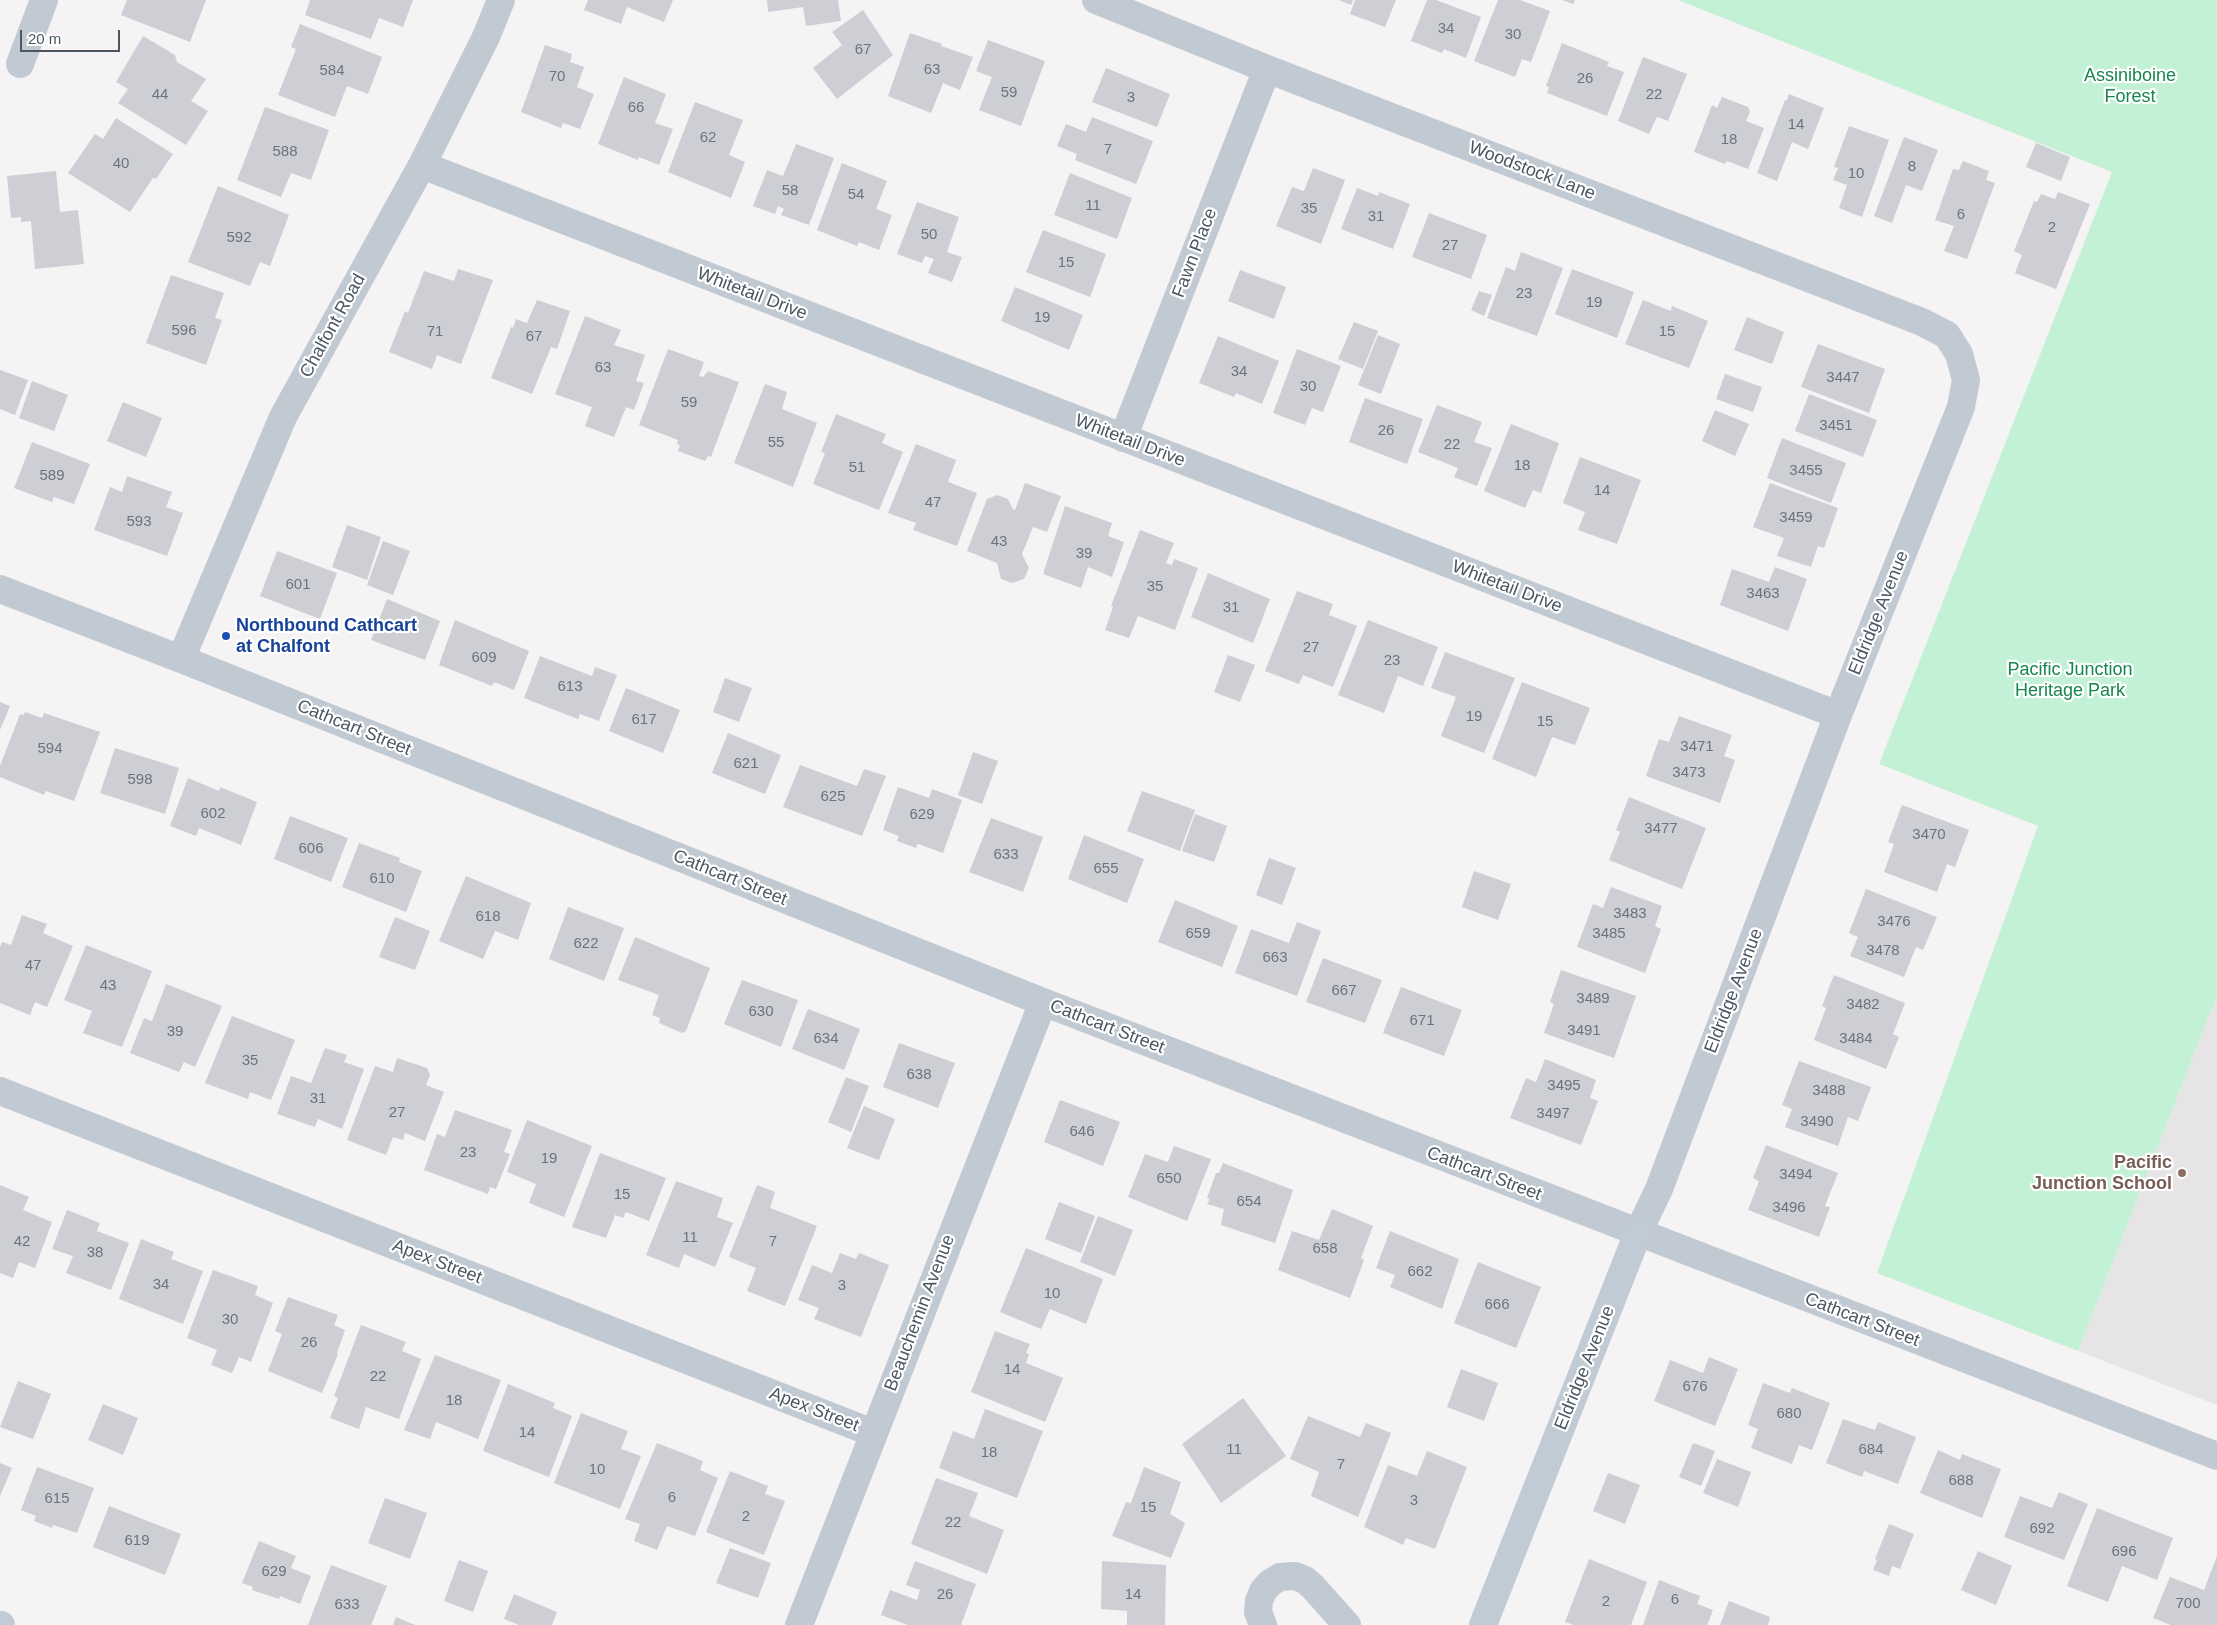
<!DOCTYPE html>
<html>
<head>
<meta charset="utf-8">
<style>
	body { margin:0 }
	#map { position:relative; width:2217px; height:1625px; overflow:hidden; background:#f5f3f3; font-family:Arial,sans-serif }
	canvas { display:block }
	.scale { position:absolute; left:20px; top:30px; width:100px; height:22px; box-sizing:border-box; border:2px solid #4a5661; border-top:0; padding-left:6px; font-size:15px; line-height:18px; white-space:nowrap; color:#4a5661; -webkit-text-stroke:4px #fff; paint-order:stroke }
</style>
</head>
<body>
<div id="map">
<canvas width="2217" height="1625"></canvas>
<div class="scale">20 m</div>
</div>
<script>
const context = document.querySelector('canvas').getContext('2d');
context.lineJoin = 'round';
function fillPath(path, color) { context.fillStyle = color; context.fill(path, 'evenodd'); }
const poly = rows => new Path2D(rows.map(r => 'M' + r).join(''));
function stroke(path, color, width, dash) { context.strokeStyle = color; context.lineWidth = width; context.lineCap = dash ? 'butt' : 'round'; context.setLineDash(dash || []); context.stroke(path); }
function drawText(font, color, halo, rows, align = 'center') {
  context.font = font + ' Arial,sans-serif'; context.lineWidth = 4.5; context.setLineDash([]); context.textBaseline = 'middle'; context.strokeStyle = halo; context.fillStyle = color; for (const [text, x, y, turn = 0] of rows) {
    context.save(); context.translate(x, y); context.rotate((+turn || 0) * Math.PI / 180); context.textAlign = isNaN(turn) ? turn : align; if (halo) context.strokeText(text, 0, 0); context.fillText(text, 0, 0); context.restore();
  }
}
const education = poly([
	[2217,995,2217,1405,2078,1351]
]);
const green = poly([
	[1678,0,2217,0,2217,995,2078,1351,1877,1273,2038,826,1879,764,2112,172]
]);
const building = poly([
	[127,0,206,0,190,42,121,15],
	[310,0,413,0,403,27,379,18,371,39,305,15],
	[588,0,673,0,664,22,627,7,621,24,584,10],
	[767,0,838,0,841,21,806,26,803,7,768,12],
	[1339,0,1353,0,1351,5],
	[1355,0,1396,0,1385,27,1350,14],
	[1427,0,1436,0,1481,17,1466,58,1444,49,1442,53,1411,41],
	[1498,0,1520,0,1550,11,1531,62,1522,59,1515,77,1474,61],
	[1562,0,1575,0,1573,4],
	[863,10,893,55,837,99,813,68,842,45,832,32],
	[300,24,382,57,368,94,347,86,335,117,278,95,296,49,291,47],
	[910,33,942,44,941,46,973,57,960,90,943,83,931,113,888,96],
	[143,36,175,55,177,62,206,79,191,101,208,111,186,145,118,103,128,89,116,82],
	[988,40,1045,61,1021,126,979,110,992,77,976,71],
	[1562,43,1609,62,1607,66,1624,72,1607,116,1547,93,1549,87,1546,86],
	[545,45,572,54,570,62,584,67,577,87,594,94,580,129,563,123,561,128,521,112],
	[1643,57,1687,74,1668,121,1657,117,1649,134,1618,121],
	[1106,68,1170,94,1157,127,1092,102],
	[624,77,666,94,655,123,673,129,659,165,639,157,638,160,598,144],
	[1789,94,1824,108,1808,149,1792,142,1777,181,1757,173,1785,100,1787,100],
	[1722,97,1748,107,1750,112,1746,121,1764,128,1748,169,1727,161,1725,164,1694,152,1712,105,1717,108],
	[695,102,743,120,729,155,745,162,731,198,668,172],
	[265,107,329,130,311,180,291,173,281,197,237,180],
	[1092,117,1153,141,1136,184,1075,160,1077,154,1057,146,1066,124,1086,132],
	[116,118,173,154,156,179,153,178,130,212,68,173,95,134,103,139],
	[1849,126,1889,140,1862,217,1839,208,1847,185,1833,180,1838,168,1834,167],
	[1904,137,1938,150,1922,191,1906,185,1892,223,1874,216],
	[2036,143,2070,157,2061,181,2026,167],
	[796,144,834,158,809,225,781,215,784,209,778,206,775,214,753,206,767,170,783,176],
	[1963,161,1989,171,1986,180,1995,183,1967,259,1944,251,1954,226,1935,220,1953,169,1959,170],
	[842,163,887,181,876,209,892,215,879,250,859,242,857,246,817,230],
	[1313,168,1345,180,1321,244,1276,226,1292,187,1304,191],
	[56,171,60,212,78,210,84,264,35,269,31,221,21,222,21,217,11,218,7,176],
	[1070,173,1132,198,1117,239,1054,215],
	[218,186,289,215,270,266,260,262,250,286,188,262],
	[1357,188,1378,196,1379,192,1410,204,1393,249,1341,229],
	[2058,192,2090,204,2056,289,2015,273,2022,255,2014,251,2034,201,2037,202,2041,194,2055,199],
	[917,202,959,217,947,252,962,257,952,282,928,273,934,259,925,256,922,263,897,254],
	[1429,213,1487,235,1471,279,1412,257],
	[1043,230,1106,254,1090,297,1026,272],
	[1521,252,1563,268,1537,336,1487,318,1506,267,1515,271],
	[458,269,493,280,461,364,437,355,432,369,389,352,405,311,408,313,424,271,454,281],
	[1572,269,1634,292,1617,338,1555,314],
	[1240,270,1286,287,1274,319,1228,301],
	[171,275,224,293,215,318,222,320,206,365,146,343],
	[1015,287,1083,315,1069,350,1001,321],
	[1479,291,1492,295,1484,316,1471,310],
	[537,300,570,311,557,349,551,347,532,394,491,378,511,327,513,328,516,319,527,323],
	[1643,300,1671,311,1672,306,1708,321,1689,368,1625,344],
	[585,316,621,330,614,345,645,355,636,381,644,383,634,410,626,407,614,437,585,426,592,407,555,394],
	[1747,317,1784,332,1772,364,1734,350],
	[1354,322,1378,331,1363,369,1338,359],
	[1378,335,1400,344,1381,394,1358,385],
	[1218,336,1279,361,1262,404,1236,393,1234,397,1199,383],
	[1818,344,1885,369,1869,413,1801,387],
	[668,349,704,362,699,376,703,377,708,371,739,382,711,457,708,456,705,461,678,451,680,445,677,444,678,440,639,425],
	[1297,349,1341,366,1323,412,1312,408,1305,425,1273,413],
	[0,370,28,380,15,415,0,409],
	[1725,374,1762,387,1753,412,1716,399],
	[32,381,68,395,54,431,19,418],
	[765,384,787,392,782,409,817,423,793,487,734,463],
	[1809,394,1877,420,1863,457,1795,431],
	[1365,398,1423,419,1407,464,1349,442],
	[123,402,162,418,146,457,107,441],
	[1437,405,1482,422,1474,442,1492,448,1477,486,1454,477,1458,468,1418,452],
	[1715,410,1749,424,1735,456,1702,441],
	[836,414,886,434,882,443,903,452,879,510,813,484,825,453,821,452],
	[1511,424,1559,443,1541,493,1533,490,1525,508,1484,491],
	[1782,438,1846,463,1831,503,1767,478],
	[32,442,90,464,74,504,54,497,52,502,14,488],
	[916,444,956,460,948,482,977,493,957,546,913,530,916,523,888,513],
	[1580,457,1641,480,1617,544,1578,530,1585,512,1563,503],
	[127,476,172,492,166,507,183,513,167,556,94,530,110,487,122,492],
	[1025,483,1061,496,1047,532,1033,527,1022,554,1029,568,1024,579,1012,583,1001,579,997,563,967,551,987,499,997,495,1008,499,1013,509,1015,510],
	[1770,483,1838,508,1824,548,1818,546,1811,567,1777,556,1784,538,1753,527],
	[1065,506,1112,523,1108,536,1124,542,1112,577,1088,567,1081,588,1043,574],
	[347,525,381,537,367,580,332,567],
	[1140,530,1174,543,1166,563,1172,565,1174,559,1198,568,1175,630,1138,616,1129,638,1105,630,1113,607,1111,606],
	[383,541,410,551,393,595,367,585],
	[277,551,337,573,320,619,260,596],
	[1775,567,1807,579,1788,631,1720,605,1732,569,1769,582],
	[1208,573,1270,599,1253,643,1191,617],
	[1297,591,1333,604,1329,615,1357,626,1333,687,1303,675,1299,684,1265,671],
	[387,599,440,621,425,660,371,640],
	[455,620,529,651,514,690,494,682,492,686,439,665],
	[1368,620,1438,647,1423,686,1398,676,1384,713,1338,695],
	[1445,652,1515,678,1484,753,1441,736,1456,697,1431,688],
	[1228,655,1255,665,1240,702,1214,692],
	[540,656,592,676,595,667,617,675,599,721,580,714,578,719,524,698],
	[725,678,752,688,739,722,713,712],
	[1522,682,1590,708,1575,745,1552,737,1536,777,1492,759],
	[626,688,680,710,663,753,609,731],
	[0,702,10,706,0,730],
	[25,712,42,718,44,713,100,732,74,801,46,791,44,795,0,777,0,766,20,714,24,715],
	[1679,716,1732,735,1724,756,1735,760,1720,803,1646,776,1659,739,1669,742],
	[728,733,781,755,765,794,712,773],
	[115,748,179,768,165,814,100,793],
	[973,752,998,761,982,804,958,795],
	[800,765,857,786,864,769,886,776,862,836,783,807],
	[188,778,219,791,220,787,257,802,241,845,199,828,196,836,170,826],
	[898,787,929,798,932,789,962,800,943,853,918,844,916,848,897,841,899,836,883,830],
	[1142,791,1195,810,1180,851,1127,831],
	[1629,797,1706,828,1682,889,1609,860,1620,832,1616,830],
	[1902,805,1969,830,1955,867,1947,864,1937,892,1884,872,1894,844,1888,842],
	[1195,814,1227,826,1214,862,1182,851],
	[290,816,348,838,331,882,274,859],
	[991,818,1043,837,1023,892,969,872],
	[1084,835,1144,859,1127,903,1068,879],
	[359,843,400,858,399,862,422,871,406,912,342,887],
	[1269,858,1296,868,1282,905,1256,895],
	[1474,871,1511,884,1498,920,1462,907],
	[466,876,531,903,518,940,495,931,483,959,439,941],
	[1611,887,1662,906,1655,926,1661,929,1645,973,1577,947,1593,904,1603,908],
	[1866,889,1937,917,1923,950,1916,947,1904,977,1850,956,1858,937,1849,933],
	[1175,900,1238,926,1222,967,1158,942],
	[568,907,624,928,604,981,549,959],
	[22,915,47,924,43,933,73,946,47,1007,35,1002,30,1015,0,1003,0,947,2,942,11,945],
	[395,917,430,931,415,970,379,957],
	[1297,922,1321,931,1297,996,1235,973,1251,929,1289,943],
	[635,937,710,968,686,1031,682,1033,659,1023,660,1018,652,1015,659,995,618,980],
	[86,945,152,971,122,1047,83,1033,92,1011,64,1000],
	[1323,958,1382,980,1365,1023,1306,1002],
	[1561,970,1636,996,1614,1058,1544,1033,1554,1004,1550,1002],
	[1834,975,1905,1003,1893,1034,1899,1037,1886,1069,1814,1040,1826,1008,1822,1006],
	[742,980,798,1000,781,1047,724,1024],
	[166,984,222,1006,195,1067,184,1062,179,1072,130,1053,144,1018,152,1021],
	[1401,987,1462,1010,1444,1056,1383,1033],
	[808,1009,860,1029,844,1070,792,1049],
	[232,1016,295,1040,271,1100,250,1092,248,1099,205,1083],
	[899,1043,955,1063,938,1108,883,1087],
	[325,1048,347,1055,344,1062,364,1069,342,1129,318,1119,315,1127,277,1114,291,1076,311,1083],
	[397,1058,427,1068,430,1075,426,1085,444,1092,425,1141,405,1133,403,1140,393,1137,386,1155,347,1140,375,1066,393,1072],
	[1545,1059,1596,1080,1590,1098,1598,1101,1581,1145,1510,1118,1526,1078,1536,1082],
	[1799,1061,1871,1087,1858,1121,1848,1117,1838,1146,1785,1127,1792,1109,1782,1105],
	[846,1077,869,1086,851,1132,828,1122],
	[1060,1100,1120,1122,1103,1166,1044,1142],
	[864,1106,895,1119,879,1160,847,1148],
	[455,1110,512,1130,504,1152,510,1154,496,1189,490,1187,488,1194,424,1170,437,1134,445,1137],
	[527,1120,592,1146,564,1217,529,1203,536,1184,507,1172],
	[1766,1145,1838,1173,1825,1206,1830,1207,1819,1237,1748,1210,1759,1181,1753,1178],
	[1174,1146,1211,1159,1187,1221,1128,1197,1145,1154,1168,1162],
	[600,1153,666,1178,649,1221,626,1212,623,1218,615,1215,606,1238,572,1227],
	[1223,1163,1293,1190,1275,1243,1221,1225,1224,1209,1207,1204,1210,1199,1207,1198,1216,1173,1219,1173],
	[676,1181,723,1198,717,1217,733,1223,715,1267,684,1254,679,1268,646,1255],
	[0,1185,29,1197,23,1210,52,1222,35,1268,19,1262,13,1278,0,1273],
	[757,1185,775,1192,770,1208,817,1226,785,1306,747,1291,756,1268,729,1257],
	[1059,1202,1095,1216,1081,1253,1045,1239],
	[1332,1209,1373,1226,1361,1258,1364,1260,1350,1298,1278,1270,1292,1231,1319,1240],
	[67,1210,100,1223,97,1231,129,1243,111,1290,66,1273,73,1256,52,1249],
	[1098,1216,1133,1230,1115,1276,1080,1262],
	[1390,1231,1459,1259,1442,1309,1390,1287,1395,1275,1376,1268],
	[141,1239,174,1252,171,1259,203,1271,183,1324,119,1299],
	[1026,1248,1103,1279,1086,1324,1050,1309,1041,1329,1000,1312],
	[840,1253,856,1259,859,1253,889,1265,861,1337,814,1319,819,1308,798,1300,812,1265,832,1273],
	[1478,1262,1541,1287,1516,1348,1454,1323],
	[213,1270,258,1286,255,1295,273,1303,251,1362,239,1357,232,1373,211,1365,217,1350,187,1338],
	[288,1297,338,1315,334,1325,345,1330,337,1353,338,1354,322,1393,268,1371,282,1334,275,1331],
	[361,1325,406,1342,402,1351,421,1359,399,1419,366,1407,359,1429,330,1418,338,1398,334,1396],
	[995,1331,1030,1344,1026,1353,1029,1354,1026,1363,1063,1378,1045,1422,971,1392],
	[435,1355,501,1380,478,1439,436,1422,430,1439,404,1430],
	[1709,1357,1738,1369,1715,1426,1654,1401,1670,1360,1703,1373],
	[1461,1369,1498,1383,1484,1421,1447,1407],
	[18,1381,51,1394,33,1439,0,1427],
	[1763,1383,1790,1393,1792,1388,1830,1403,1812,1450,1799,1445,1792,1464,1751,1448,1758,1429,1748,1425],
	[508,1384,555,1403,553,1408,572,1416,549,1477,483,1451],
	[1243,1398,1286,1456,1221,1503,1182,1444],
	[103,1404,138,1418,123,1455,88,1440],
	[985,1409,1043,1431,1017,1498,939,1468,953,1431,974,1439],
	[581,1413,628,1431,621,1449,641,1456,620,1509,554,1483],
	[1308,1416,1360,1437,1366,1423,1391,1433,1358,1517,1311,1496,1319,1472,1290,1459],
	[1843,1419,1875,1430,1878,1422,1916,1437,1898,1484,1864,1471,1862,1477,1826,1463],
	[657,1443,703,1461,700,1470,718,1478,695,1536,667,1526,657,1550,634,1541,640,1524,625,1519],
	[1693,1443,1715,1451,1701,1486,1679,1477],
	[1938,1450,1960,1460,1962,1454,2001,1469,1982,1518,1920,1493],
	[1427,1451,1467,1467,1435,1549,1406,1538,1403,1545,1364,1527,1388,1465,1417,1476],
	[1717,1459,1751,1472,1738,1507,1703,1493],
	[0,1463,12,1468,0,1496],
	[37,1467,94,1488,77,1533,53,1525,52,1528,34,1521,36,1516,21,1510],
	[1144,1467,1181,1482,1170,1514,1185,1523,1171,1558,1112,1536,1126,1502,1131,1503],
	[730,1471,768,1486,765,1494,785,1501,764,1555,706,1532],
	[1608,1473,1640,1485,1625,1524,1593,1511],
	[936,1478,978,1493,969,1516,1004,1530,987,1574,911,1544],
	[2059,1492,2088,1504,2064,1560,2004,1537,2020,1496,2052,1508],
	[385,1498,427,1513,410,1559,368,1543],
	[109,1506,181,1534,165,1575,93,1547],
	[2097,1508,2173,1538,2157,1580,2122,1566,2108,1602,2067,1586],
	[1889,1524,1914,1534,1900,1569,1892,1566,1889,1576,1873,1570,1877,1560,1875,1559],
	[259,1541,296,1556,291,1568,311,1576,300,1604,280,1596,279,1599,252,1590,253,1587,242,1583],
	[730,1548,771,1563,758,1598,716,1583],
	[1978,1551,2012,1566,1996,1605,1961,1590],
	[2217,1556,2217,1625,2171,1625,2153,1618,2170,1577,2204,1590],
	[1589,1559,1647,1582,1631,1625,1574,1625,1565,1622],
	[459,1560,488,1571,473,1612,444,1601],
	[915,1561,976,1584,961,1625,908,1625,881,1615,890,1590,917,1600,920,1590,906,1585],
	[1102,1561,1166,1565,1165,1625,1127,1625,1127,1611,1101,1609],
	[331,1565,387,1586,371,1625,308,1625],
	[1659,1580,1700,1596,1697,1604,1713,1610,1707,1625,1643,1625],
	[514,1594,557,1612,552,1625,519,1625,504,1619],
	[1729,1601,1770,1617,1768,1625,1720,1625],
	[396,1617,415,1625,393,1625]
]);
const street = poly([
	[1096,0,1267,69,1922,322,1947,335,1959,354,1966,380,1961,407,1838,715,1659,1189,1638,1233],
	[20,64,44,0],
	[422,165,1838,715],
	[1123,438,1267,69],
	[0,589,181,659,1043,1002,2217,1456],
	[181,659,283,417,422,165,486,37,501,0],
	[0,1091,873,1433],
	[799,1625,1043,1002],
	[1263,1625,1258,1612,1259,1601,1263,1591,1270,1583,1280,1577,1295,1576,1305,1580,1313,1587,1347,1625]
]);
const secondary = poly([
	[0,1625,1,1625],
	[1483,1625,1638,1233]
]);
const markers = [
	[226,636,5,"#1a4fb4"],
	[2182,1173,5,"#8d6e63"]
];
const numberNames = [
	["34",1446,29],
	["30",1513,35],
	["67",863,50],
	["63",932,70],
	["584",332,71],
	["70",557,77],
	["26",1585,79],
	["59",1009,93],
	["44",160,95],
	["22",1654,95],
	["3",1131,98],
	["66",636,108],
	["14",1796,125],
	["62",708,138],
	["18",1729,140],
	["7",1108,150],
	["588",285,152],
	["40",121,164],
	["8",1912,167],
	["10",1856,174],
	["58",790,191],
	["54",856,195],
	["11",1093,206],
	["35",1309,209],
	["6",1961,215],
	["31",1376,217],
	["2",2052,228],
	["50",929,235],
	["592",239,238],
	["27",1450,246],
	["15",1066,263],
	["23",1524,294],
	["19",1594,303],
	["19",1042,318],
	["596",184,331],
	["71",435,332],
	["15",1667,332],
	["67",534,337],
	["63",603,368],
	["34",1239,372],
	["3447",1843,378],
	["30",1308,387],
	["59",689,403],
	["3451",1836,426],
	["26",1386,431],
	["55",776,443],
	["22",1452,445],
	["18",1522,466],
	["51",857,468],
	["3455",1806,471],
	["589",52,476],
	["14",1602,491],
	["47",933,503],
	["3459",1796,518],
	["593",139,522],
	["43",999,542],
	["39",1084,554],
	["601",298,585],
	["35",1155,587],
	["3463",1763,594],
	["31",1231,608],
	["27",1311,648],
	["609",484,658],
	["23",1392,661],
	["613",570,687],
	["19",1474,717],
	["617",644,720],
	["15",1545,722],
	["3471",1697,747],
	["594",50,749],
	["621",746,764],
	["3473",1689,773],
	["598",140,780],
	["625",833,797],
	["602",213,814],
	["629",922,815],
	["3477",1661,829],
	["3470",1929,835],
	["606",311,849],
	["633",1006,855],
	["655",1106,869],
	["610",382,879],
	["3483",1630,914],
	["618",488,917],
	["3476",1894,922],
	["659",1198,934],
	["3485",1609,934],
	["622",586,944],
	["3478",1883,951],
	["663",1275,958],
	["47",33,966],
	["43",108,986],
	["667",1344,991],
	["3489",1593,999],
	["3482",1863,1005],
	["630",761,1012],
	["671",1422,1021],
	["3491",1584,1031],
	["39",175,1032],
	["634",826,1039],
	["3484",1856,1039],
	["35",250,1061],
	["638",919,1075],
	["3495",1564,1086],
	["3488",1829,1091],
	["31",318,1099],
	["27",397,1113],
	["3497",1553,1114],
	["3490",1817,1122],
	["646",1082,1132],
	["23",468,1153],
	["19",549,1159],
	["3494",1796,1175],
	["650",1169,1179],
	["15",622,1195],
	["654",1249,1202],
	["3496",1789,1208],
	["11",690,1238],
	["42",22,1242],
	["7",773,1242],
	["658",1325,1249],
	["38",95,1253],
	["662",1420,1272],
	["34",161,1285],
	["3",842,1286],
	["10",1052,1294],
	["666",1497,1305],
	["30",230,1320],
	["26",309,1343],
	["14",1012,1370],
	["22",378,1377],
	["676",1695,1387],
	["18",454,1401],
	["680",1789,1414],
	["14",527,1433],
	["11",1234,1450],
	["684",1871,1450],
	["18",989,1453],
	["7",1341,1465],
	["10",597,1470],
	["688",1961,1481],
	["6",672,1498],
	["615",57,1499],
	["3",1414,1501],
	["15",1148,1508],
	["2",746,1517],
	["22",953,1523],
	["692",2042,1529],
	["619",137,1541],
	["696",2124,1552],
	["629",274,1572],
	["26",945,1595],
	["14",1133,1595],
	["6",1675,1600],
	["2",1606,1602],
	["700",2188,1604],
	["633",347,1605]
];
const parkNames = [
	["Assiniboine",2130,76],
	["Forest",2130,97],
	["Pacific Junction",2070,670],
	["Heritage Park",2070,691]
];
const streetNames = [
	["Woodstock Lane",1532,171,21],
	["Fawn Place",1195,253,-69],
	["Whitetail Drive",752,294,21],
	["Chalfont Road",333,326,-61],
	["Whitetail Drive",1130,441,21],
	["Whitetail Drive",1507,587,21],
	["Eldridge Avenue",1879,613,-68],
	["Cathcart Street",354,728,22],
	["Cathcart Street",730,878,22],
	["Eldridge Avenue",1734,991,-69],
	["Cathcart Street",1107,1027,21],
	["Cathcart Street",1484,1174,21],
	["Apex Street",437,1262,21],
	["Beauchemin Avenue",920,1313,-69],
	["Cathcart Street",1862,1320,21],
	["Eldridge Avenue",1585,1368,-68],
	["Apex Street",814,1410,21]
];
const transitNames = [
	["Northbound Cathcart",236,626],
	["at Chalfont",236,647]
];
const educationNames = [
	["Pacific",2172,1163],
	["Junction School",2172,1184]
];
fillPath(education, '#e6e4e5');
fillPath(green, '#c3f1d5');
fillPath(building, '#cdcfd5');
stroke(street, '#c1cad2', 28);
stroke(secondary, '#c1cbd6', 28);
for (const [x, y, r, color] of markers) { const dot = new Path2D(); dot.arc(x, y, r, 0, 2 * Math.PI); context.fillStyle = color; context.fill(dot); stroke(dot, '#fff', 2); }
drawText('15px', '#6b747e', null, numberNames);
drawText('18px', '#17864f', '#fff', parkNames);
drawText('18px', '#4a5661', '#fff', streetNames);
drawText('bold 18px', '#164399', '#fff', transitNames, 'left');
drawText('bold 18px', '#785e54', '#fff', educationNames, 'right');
</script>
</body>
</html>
